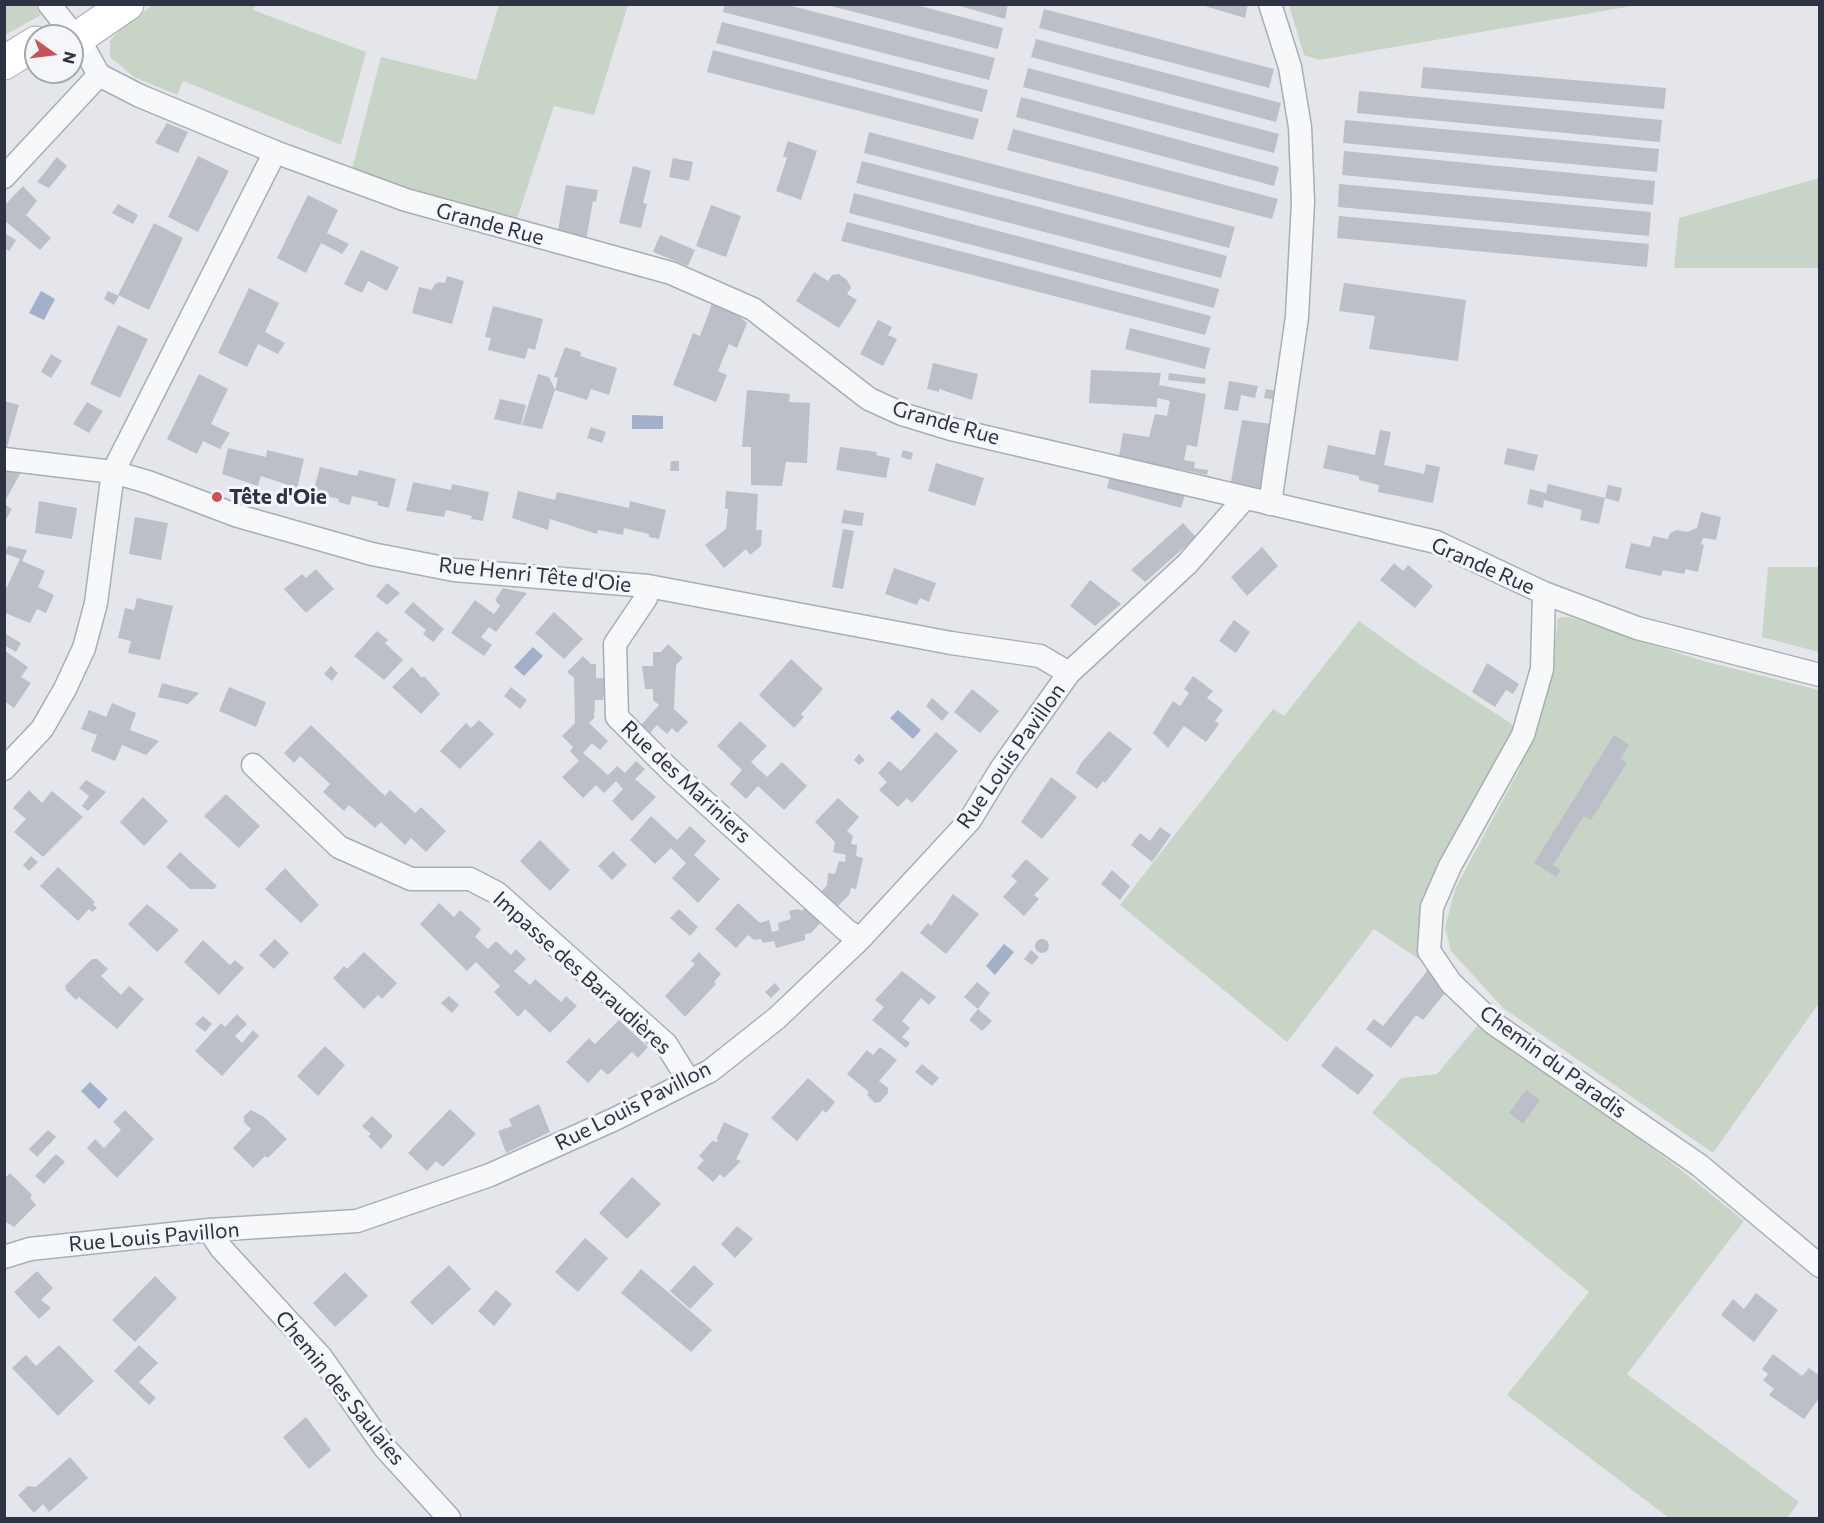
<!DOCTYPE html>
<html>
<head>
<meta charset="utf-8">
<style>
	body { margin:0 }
	#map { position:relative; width:1824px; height:1523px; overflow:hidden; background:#e4e6eb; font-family:Commissioner,sans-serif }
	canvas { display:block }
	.frame { position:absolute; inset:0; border:6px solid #2d3343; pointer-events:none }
	.north { position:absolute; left:24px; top:24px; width:60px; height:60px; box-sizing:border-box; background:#f4f6f9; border:2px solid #a4a8b0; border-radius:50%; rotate:104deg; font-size:16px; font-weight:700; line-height:24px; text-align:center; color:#2d3343 }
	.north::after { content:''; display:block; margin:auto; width:21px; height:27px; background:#c85257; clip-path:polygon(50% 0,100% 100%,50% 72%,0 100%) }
</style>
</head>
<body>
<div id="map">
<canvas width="1824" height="1523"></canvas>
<div class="frame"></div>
<div class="north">N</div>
</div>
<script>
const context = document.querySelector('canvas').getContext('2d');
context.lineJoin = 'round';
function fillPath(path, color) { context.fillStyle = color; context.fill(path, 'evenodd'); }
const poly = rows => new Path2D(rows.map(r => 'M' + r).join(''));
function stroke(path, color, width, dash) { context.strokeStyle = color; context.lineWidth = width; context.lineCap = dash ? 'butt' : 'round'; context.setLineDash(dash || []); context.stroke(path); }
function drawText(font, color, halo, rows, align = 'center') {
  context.font = font + ' Commissioner,sans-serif'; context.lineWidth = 6; context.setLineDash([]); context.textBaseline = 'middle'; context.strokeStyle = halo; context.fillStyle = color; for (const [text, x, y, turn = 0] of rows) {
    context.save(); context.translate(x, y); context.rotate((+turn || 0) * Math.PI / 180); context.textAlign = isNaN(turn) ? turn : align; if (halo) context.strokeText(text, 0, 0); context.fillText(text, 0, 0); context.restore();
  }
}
const green = poly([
	[5,4,35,5,41,15,5,35],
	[257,4,253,10,366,52,341,145,183,81,177,95,134,77,110,57,110,41,121,28,153,5],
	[499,5,628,5,594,115,554,106,516,222,351,173,381,57,476,80],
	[1289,5,1289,4,1638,5,1319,60,1304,55],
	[1819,178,1819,268,1674,268,1679,218],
	[1768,567,1819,567,1819,652,1762,637],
	[1569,617,1703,661,1819,690,1819,1003,1713,1153,1503,1008,1451,951,1445,928,1455,889,1519,770,1551,675,1558,618],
	[1359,621,1416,662,1518,728,1423,904,1420,960,1374,929,1287,1042,1120,905,1273,709,1284,716],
	[1483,1019,1681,1170,1744,1221,1627,1374,1799,1502,1787,1518,1669,1518,1507,1395,1589,1292,1372,1113,1401,1078,1437,1074]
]);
const water = poly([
	[41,291,55,299,44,320,29,313],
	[632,415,663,416,663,429,632,429],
	[533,647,543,656,524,676,514,667],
	[898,710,921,730,913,739,890,718],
	[1004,944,1014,952,995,975,986,966],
	[90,1082,108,1099,99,1109,81,1091]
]);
const building = poly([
	[725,4,784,4,995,58,989,80,723,12],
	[913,4,1003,28,998,49,827,5],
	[953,4,1008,4,1005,19],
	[1198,4,1248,4,1245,18],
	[1044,9,1274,69,1269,88,1039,28],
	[722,22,988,90,982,112,716,43],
	[1036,39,1281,103,1276,122,1031,57],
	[713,50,979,119,973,140,707,72],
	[1423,67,1666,88,1664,109,1421,88],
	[1028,68,1279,134,1274,153,1023,87],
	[1359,91,1662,120,1660,142,1357,113],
	[1021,97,1279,167,1274,186,1016,117],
	[1345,120,1659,149,1657,172,1343,143],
	[167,123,188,132,178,153,155,143],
	[1013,129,1278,199,1272,219,1007,150],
	[869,132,1235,227,1229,248,864,153],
	[788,141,817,151,801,200,776,191,787,158,783,156],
	[1344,151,1655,181,1653,205,1342,175],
	[198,156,229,171,198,232,168,217],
	[57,157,67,166,49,188,37,182],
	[673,158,693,162,689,181,669,177],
	[862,161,1227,256,1221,278,856,183],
	[633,166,651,171,643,203,647,204,641,228,619,223],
	[1339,184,1651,212,1649,236,1338,207],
	[566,185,598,190,596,202,593,201,586,241,557,236],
	[23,186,37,201,26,215,51,238,40,250,4,220,4,206],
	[854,193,1219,289,1214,308,849,213],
	[308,195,338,210,327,233,349,244,342,254,321,243,306,273,277,258],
	[118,204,138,215,133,224,112,213],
	[711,205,741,216,726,257,696,246],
	[1339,216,1649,244,1647,267,1337,238],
	[847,222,1211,316,1205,335,841,241],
	[154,223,183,238,149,310,118,295],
	[4,233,16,240,9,251,4,248],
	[660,235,695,250,688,266,653,252],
	[361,250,399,267,387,291,368,281,362,293,344,284],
	[814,272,828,281,832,275,839,274,847,280,851,288,847,294,857,300,839,328,796,301],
	[447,276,464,281,452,324,412,313,419,287,432,290,434,285,439,282,445,283],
	[1344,283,1466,300,1458,361,1369,349,1375,316,1339,311],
	[249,288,279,303,265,332,285,343,278,354,258,344,247,367,218,353],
	[108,291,119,296,114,305,104,299],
	[712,304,739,316,747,323,737,348,729,344,718,371,727,375,716,402,673,385,693,333,700,336],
	[493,306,543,319,535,350,528,348,525,359,488,350,491,338,485,337],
	[878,320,892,327,888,335,897,339,883,366,860,354],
	[118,325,148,339,120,398,90,384],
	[1130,328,1210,348,1205,369,1125,349],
	[565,347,581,352,580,356,617,368,609,395,591,389,587,400,555,390,558,378,554,377],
	[51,354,62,361,51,378,41,372],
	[933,363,978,374,972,400,939,389,939,392,927,389],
	[1091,370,1161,373,1159,385,1206,394,1197,447,1187,445,1184,460,1195,462,1194,468,1208,470,1207,475,1119,457,1123,433,1149,437,1155,414,1167,416,1170,401,1157,398,1157,407,1089,403],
	[1169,373,1206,378,1205,384,1168,380],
	[199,374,228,389,211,424,230,433,220,449,203,441,197,454,167,439],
	[538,374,549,377,555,390,542,429,522,425],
	[1229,381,1258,386,1255,398,1241,395,1238,411,1224,409],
	[1266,389,1277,391,1276,400,1264,398],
	[747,390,790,394,789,402,810,403,807,463,786,462,782,486,751,485,751,447,742,447],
	[500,399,526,405,521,425,494,419],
	[4,401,19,405,5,454,4,454],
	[87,402,103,411,89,433,73,424],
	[1242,420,1272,424,1260,494,1230,487],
	[591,427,606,432,602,443,587,438],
	[1380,430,1391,432,1384,465,1424,474,1426,464,1440,467,1433,503,1378,492,1379,485,1359,480,1359,476,1323,468,1328,445,1375,455],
	[840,447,877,452,876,455,890,458,886,478,836,470],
	[228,448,266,457,267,450,304,459,297,488,261,476,258,486,222,474],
	[1507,448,1538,455,1534,471,1504,464],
	[903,450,913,453,911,460,901,457],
	[671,461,679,461,679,471,670,471],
	[936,463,984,478,975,506,928,491],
	[4,465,20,474,4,503],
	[320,467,357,476,359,470,396,479,389,508,377,505,378,502,352,496,350,505,338,502,339,499,313,493],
	[1111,473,1185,494,1181,508,1107,488],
	[413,482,451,490,452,484,489,492,483,521,471,519,472,516,446,510,444,517,406,511],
	[1548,484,1605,498,1599,524,1580,520,1582,510,1544,500,1543,508,1527,504,1530,489,1546,493],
	[1608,485,1622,488,1619,502,1605,498],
	[518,491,555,500,557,492,629,508,630,501,666,510,659,539,649,537,649,534,624,528,623,535,598,530,597,534,550,519,548,530,512,518],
	[726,491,758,494,756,530,762,530,761,546,750,555,746,549,724,568,705,545,726,529,728,509,725,509],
	[39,501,77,508,72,539,35,533],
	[4,504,12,509,4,523],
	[844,510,864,513,862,526,841,523],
	[1701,512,1721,517,1716,540,1703,538,1701,544,1704,545,1698,572,1686,569,1684,574,1663,570,1661,576,1625,568,1631,543,1650,547,1653,536,1668,539,1670,533,1677,530,1687,532,1697,528],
	[135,517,168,523,161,560,129,554],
	[1183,523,1196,537,1145,582,1131,570],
	[843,529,854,531,843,589,832,587],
	[8,546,27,550,22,561,45,571,38,587,54,595,46,613,37,609,30,623,5,613,5,591,20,559,4,553],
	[1262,547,1278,566,1247,596,1231,577],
	[1394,563,1403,571,1408,565,1433,586,1415,608,1380,580],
	[894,568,936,583,929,602,920,598,917,605,885,594],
	[316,569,334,589,306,613,284,589,302,574,306,578],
	[1090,580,1121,604,1095,626,1070,606],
	[387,583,400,593,387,605,376,596],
	[503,588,527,593,496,632,489,627,481,637,492,645,484,656,451,633,475,600,494,614,500,606,495,600],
	[137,598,173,606,160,660,128,653,131,641,118,638,125,608,134,610],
	[413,602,444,629,433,642,423,634,426,630,404,612],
	[554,612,583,639,564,659,535,633],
	[1234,620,1250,632,1236,653,1219,641],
	[377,631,388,640,385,643,403,660,384,680,354,656],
	[4,633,21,643,16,652,4,645],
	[668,644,683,658,676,665,674,709,688,722,677,733,672,728,667,734,657,725,650,733,641,725,659,705,653,700,653,689,645,689,642,666,653,666,653,652,661,652],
	[4,650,28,667,21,677,31,683,14,708,4,701],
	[583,656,591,664,596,664,596,678,607,678,603,700,595,700,594,718,589,723,608,741,600,750,592,743,583,753,608,775,617,766,625,773,636,761,645,769,635,779,656,797,632,821,612,801,623,789,616,781,604,793,596,785,583,798,562,777,579,761,570,751,573,747,562,736,575,723,574,678,567,672],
	[791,659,823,689,801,714,804,717,794,728,759,695],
	[1487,663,1519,684,1513,694,1506,690,1495,707,1472,692],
	[331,666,338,673,332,681,324,674],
	[412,667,422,678,424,676,440,694,421,714,392,687],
	[1193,676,1213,691,1207,698,1223,710,1215,721,1219,724,1206,742,1184,726,1168,748,1153,733,1173,701,1180,706,1189,693,1184,689],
	[162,683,199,693,188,704,158,697],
	[229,687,266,702,256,727,219,711],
	[511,687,527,700,520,709,504,696],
	[972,689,999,711,980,733,954,712],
	[932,698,949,713,942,721,926,706],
	[112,703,136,713,130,730,159,741,146,755,122,745,115,761,91,751,97,735,81,729,89,710,106,717],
	[479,720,494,734,460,769,440,751,466,723,471,728],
	[740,721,767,746,751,762,767,777,782,762,807,786,784,810,758,786,746,799,730,784,742,770,717,746],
	[311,725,385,796,390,790,415,813,421,807,446,831,426,852,411,838,405,845,381,822,375,828,349,805,344,811,323,792,330,784,300,756,294,763,284,753],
	[1109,731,1132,749,1105,783,1103,781,1097,789,1076,773,1081,763],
	[936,732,958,751,912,803,907,798,898,807,879,790,887,782,878,773,889,761,901,771],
	[1614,735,1629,745,1620,759,1627,763,1591,820,1584,816,1553,865,1561,870,1556,877,1534,863],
	[859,754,865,760,859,765,854,760],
	[1051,777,1077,797,1042,839,1021,822],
	[86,780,106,792,88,811,82,806,89,796,79,788],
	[29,790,42,803,52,791,83,817,43,857,14,832,26,819,13,808],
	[226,794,260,826,239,848,204,816],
	[143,797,168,821,144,846,120,822],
	[838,798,859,817,847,831,853,836,851,844,857,845,856,856,863,858,856,889,851,888,849,895,836,908,821,892,827,885,828,873,835,874,839,861,845,862,846,855,833,852,835,842,815,822],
	[651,816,677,840,690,826,706,841,694,855,720,879,698,903,672,878,686,863,671,848,655,864,630,840],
	[1160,827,1171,835,1152,862,1131,845,1140,833,1150,841],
	[540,840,570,870,550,891,520,861],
	[613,851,627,865,612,880,598,866],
	[180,852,217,886,214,889,190,889,166,867],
	[31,856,38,862,29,871,23,865],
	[1026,859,1049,879,1034,895,1039,899,1024,916,1003,897,1017,881,1011,876],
	[58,867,95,902,93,904,97,908,92,912,89,909,78,921,40,886],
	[285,868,319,905,301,923,265,889],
	[1112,870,1130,886,1120,900,1101,884],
	[953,894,979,914,946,954,920,933,928,923,931,926],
	[439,903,454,917,460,910,481,929,475,937,488,949,496,941,511,955,516,949,526,959,514,971,530,985,535,979,561,1002,566,996,577,1006,550,1033,525,1009,518,1017,494,992,500,986,476,962,467,971,420,924],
	[738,903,760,923,769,920,772,932,779,930,778,923,791,919,789,911,798,909,802,911,807,905,823,920,811,933,805,934,805,940,776,948,774,941,763,943,761,939,754,940,748,935,736,948,715,929],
	[147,904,179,930,157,952,128,924],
	[679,909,698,927,690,936,670,918],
	'1035 946a7 7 0 1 1 14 0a7 7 0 1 1-14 0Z',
	[275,939,289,953,274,969,259,955],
	[203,940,230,965,235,960,244,968,219,995,184,962],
	[1031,950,1039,957,1032,965,1024,959],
	[364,952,397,983,382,999,378,995,364,1009,333,978,344,966,347,969],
	[699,952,721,974,714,982,716,984,685,1017,665,996,695,964,691,961],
	[92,959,97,959,108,969,101,976,121,995,129,986,144,999,117,1029,79,997,76,1000,66,990,65,986],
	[1428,970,1449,988,1423,1020,1416,1015,1391,1048,1366,1029,1374,1019,1383,1026],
	[902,971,936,997,929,1005,921,998,902,1021,910,1028,902,1037,910,1043,906,1048,872,1020,884,1007,875,1000],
	[977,982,990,993,978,1009,964,997],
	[775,983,780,989,771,998,765,992],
	[449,996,459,1005,452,1013,441,1003],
	[978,1009,992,1021,982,1031,969,1020],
	[237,1014,247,1024,235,1036,242,1043,253,1030,259,1036,222,1076,195,1051,221,1023,225,1027],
	[203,1016,212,1024,205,1032,195,1024],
	[619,1020,648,1047,638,1058,632,1052,608,1075,601,1069,588,1083,566,1062,589,1038,595,1044],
	[325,1046,345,1065,318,1096,297,1076],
	[1336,1046,1374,1075,1358,1095,1321,1066],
	[880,1047,897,1060,879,1081,888,1088,888,1093,880,1102,875,1103,867,1095,869,1092,847,1074,867,1050,873,1055],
	[922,1064,939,1078,932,1086,915,1072],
	[808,1078,835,1102,826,1113,823,1110,797,1141,771,1118],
	[1526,1090,1540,1100,1523,1124,1509,1113],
	[539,1104,550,1132,506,1153,498,1131,512,1126,509,1119],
	[450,1109,476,1134,443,1167,436,1161,427,1171,408,1153],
	[125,1110,154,1139,117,1178,87,1148,95,1139,104,1148,121,1130,113,1122],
	[251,1110,264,1117,287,1139,268,1158,265,1156,253,1168,233,1148,251,1129,244,1122,244,1116],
	[372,1116,393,1136,381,1149,368,1136,371,1134,362,1126],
	[724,1122,749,1134,736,1159,741,1161,724,1178,720,1174,713,1182,697,1168,704,1160,699,1156,712,1141,718,1142,717,1138],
	[48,1130,56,1137,37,1157,29,1149],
	[56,1154,65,1162,44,1184,35,1176],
	[10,1173,32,1195,30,1198,36,1205,14,1227,4,1221,4,1179],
	[632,1177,661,1204,627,1239,599,1213],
	[737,1226,753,1239,735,1258,721,1244],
	[585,1238,608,1258,578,1292,555,1272],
	[449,1265,471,1289,432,1325,410,1302],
	[694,1265,714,1284,690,1309,670,1291],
	[641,1269,712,1330,691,1352,621,1293],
	[37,1271,53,1288,41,1300,51,1308,39,1319,14,1292],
	[345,1272,368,1296,335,1327,313,1303],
	[155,1276,177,1298,135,1342,112,1320],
	[496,1290,512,1304,494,1326,478,1311],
	[1756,1293,1778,1310,1754,1342,1721,1315,1733,1299,1744,1309],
	[59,1345,94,1381,58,1416,12,1368,26,1355,36,1366],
	[139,1345,158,1363,139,1382,156,1398,149,1405,114,1371],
	[1773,1354,1802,1376,1809,1368,1820,1376,1820,1397,1804,1419,1769,1395,1774,1389,1763,1380,1768,1374,1762,1369],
	[306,1417,331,1450,309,1469,283,1437],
	[70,1457,88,1478,49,1512,43,1504,34,1513,18,1495,28,1486,36,1487]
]);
const street = poly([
	[49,4,84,48,99,75,140,96,275,152,406,200,671,273,753,309,869,399,902,414,951,429,1436,542,1544,593,1637,628,1820,675],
	[4,177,99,75],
	[4,459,113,472,148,482,238,516,372,554,454,570,648,586,951,643,1040,656,1069,673],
	[1270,504,1297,317,1303,202,1300,127,1290,67,1270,4],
	[648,586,646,598,615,644,617,717,671,771,846,930,860,939],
	[1544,593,1542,669,1523,735,1450,866,1432,907,1429,951,1451,983,1493,1023,1699,1165,1820,1266],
	[253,765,339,847,411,879,470,879,497,893,666,1044,689,1081],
	[4,769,42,729,65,689,84,648,96,603,113,472,275,152],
	[209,1230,221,1248,321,1357,385,1448,449,1518],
	[4,1257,30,1249,209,1230,357,1221,490,1175,615,1119,710,1071,777,1018,860,939,970,820,1001,769,1069,673,1187,564,1244,499]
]);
const primary = poly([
	[72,42,127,4],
	[4,63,36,43]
]);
const markers = [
	[217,497,6,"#c85257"]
];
const streetNames = [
	["Grande Rue",490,224,15],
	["Grande Rue",946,423,16],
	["Grande Rue",1483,566,24],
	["Rue Henri Tête d'Oie",535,575,6],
	["Rue Louis Pavillon",1011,756,-55],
	["Rue des Mariniers",686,782,43],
	["Impasse des Baraudières",582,973,42],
	["Chemin du Paradis",1553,1062,36],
	["Rue Louis Pavillon",633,1106,-27],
	["Rue Louis Pavillon",154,1237,-5],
	["Chemin des Saulaies",340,1388,51]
];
const poiNames = [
	["Tête d'Oie",229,497]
];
fillPath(green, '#c8d5c6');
fillPath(water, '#a2b1c9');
fillPath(building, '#bcbfc8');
stroke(street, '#a9adb5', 25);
stroke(primary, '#a4aab7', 35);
stroke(street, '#f7f8fa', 22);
stroke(primary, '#fff', 33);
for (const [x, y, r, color] of markers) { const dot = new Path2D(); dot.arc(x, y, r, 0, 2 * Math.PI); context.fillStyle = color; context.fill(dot); stroke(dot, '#f4f6f9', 2); }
drawText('21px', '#2d3343', '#f4f6f9', streetNames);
drawText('bold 21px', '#2d3343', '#f4f6f9', poiNames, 'left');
</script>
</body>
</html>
